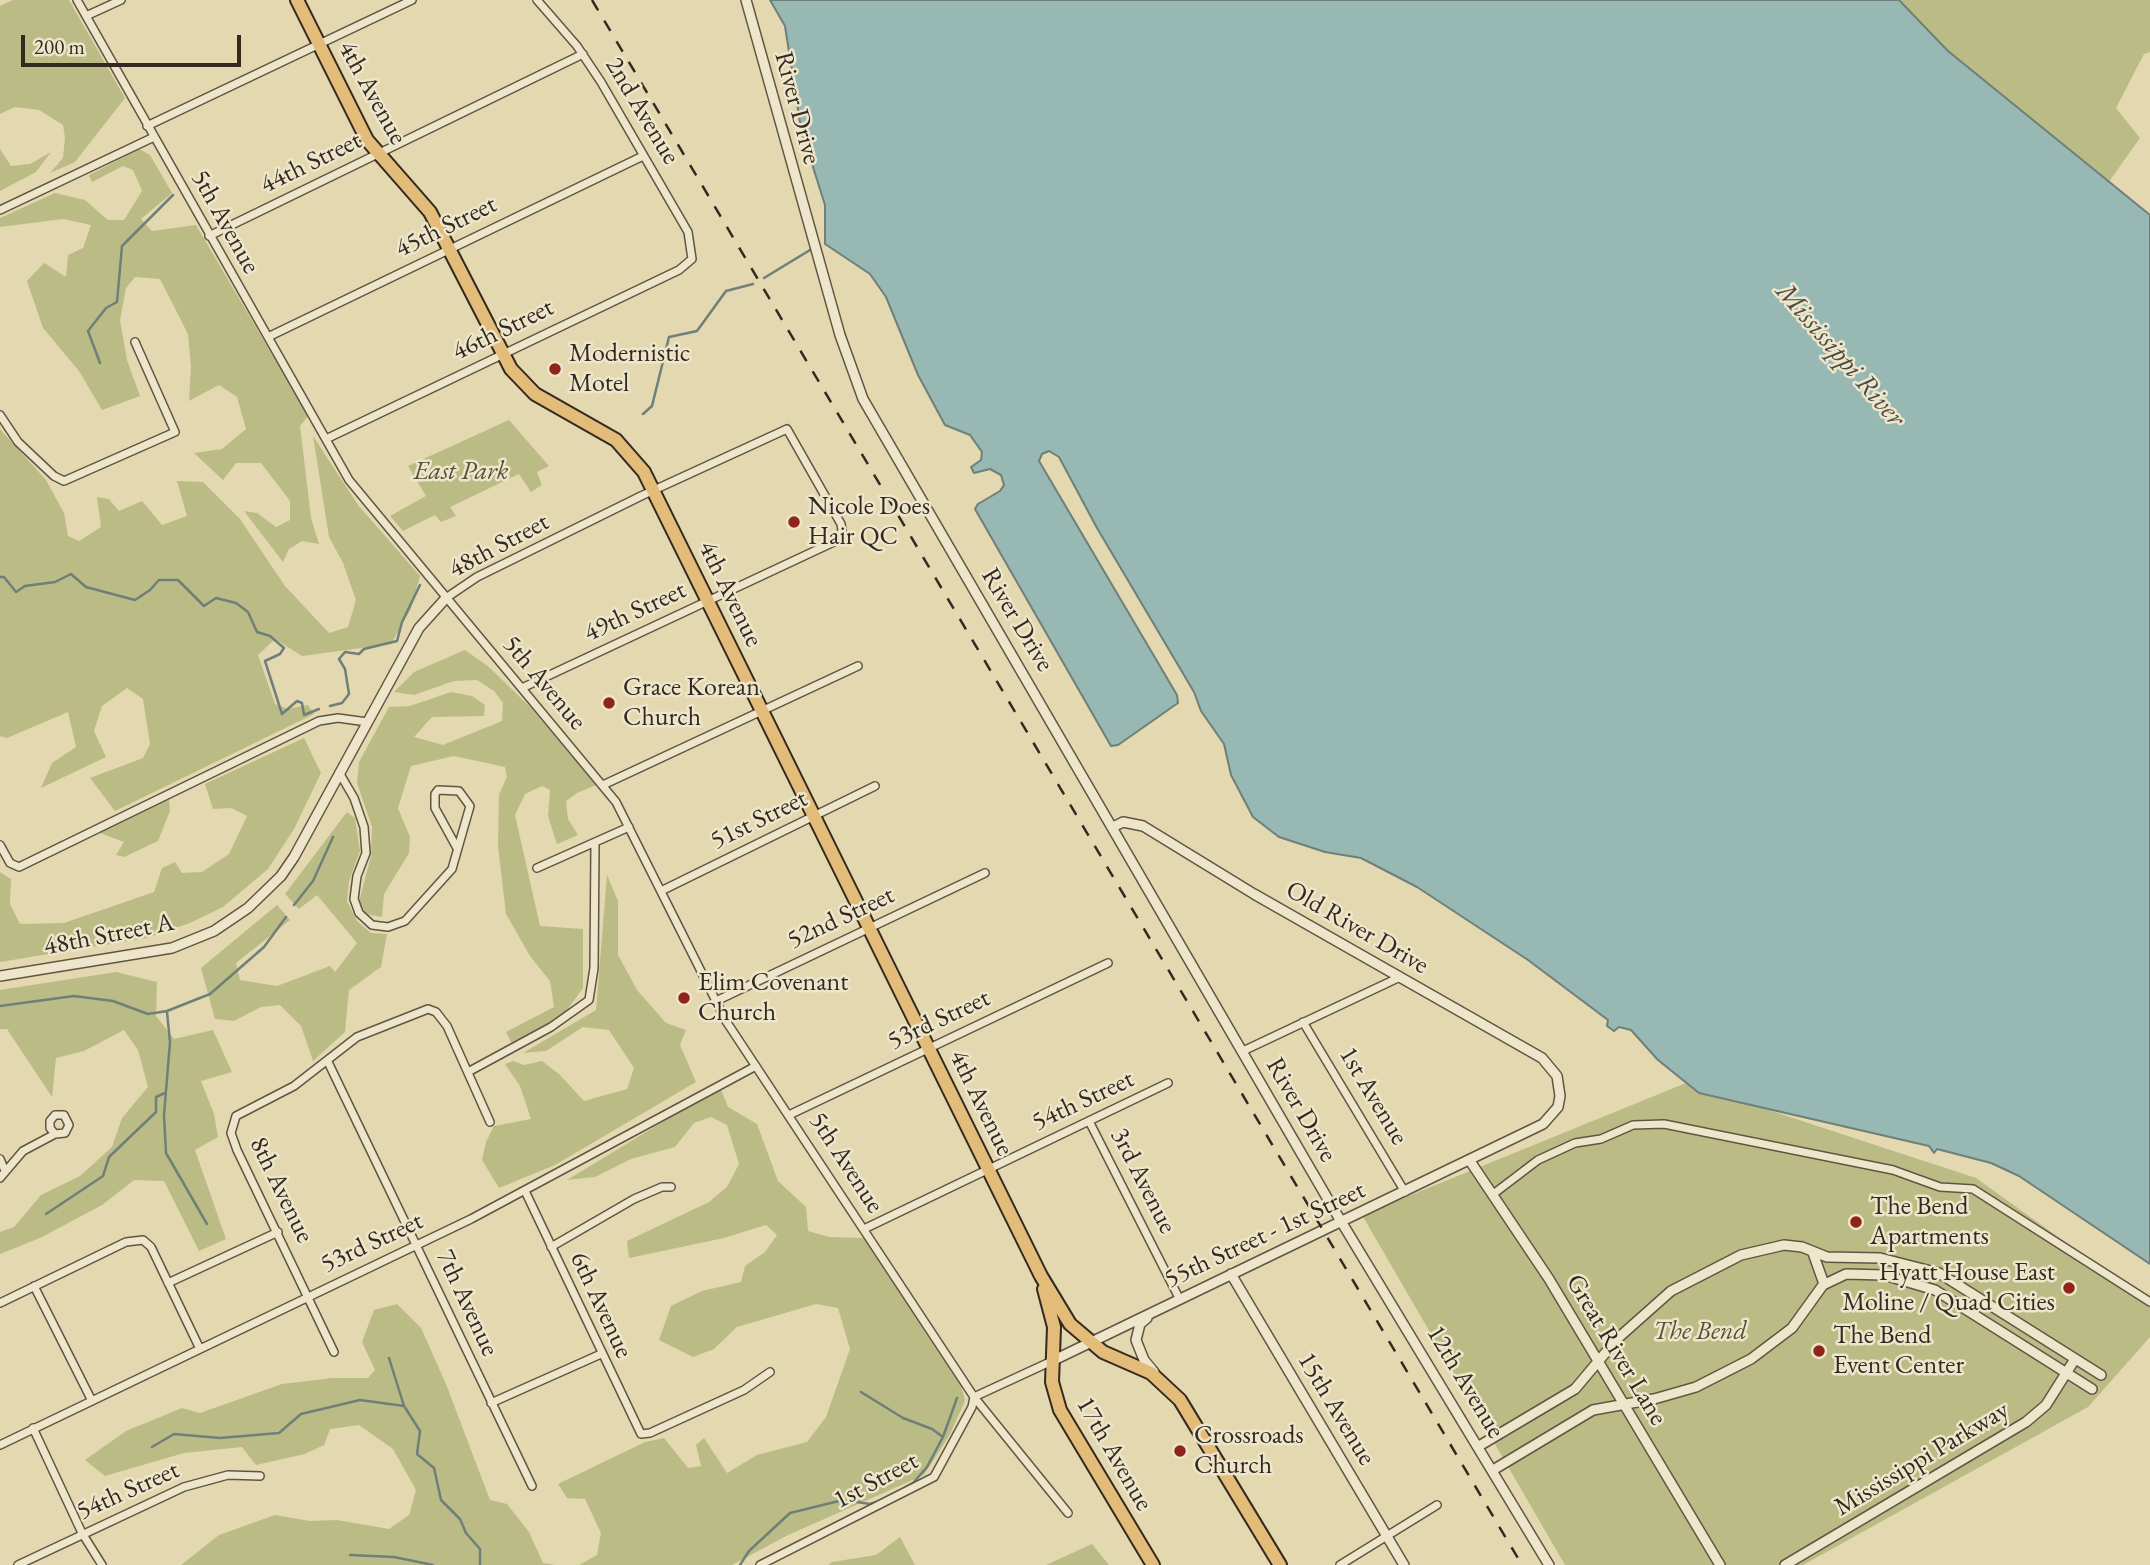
<!DOCTYPE html>
<html>
<head>
<meta charset="utf-8">
<style>
	body { margin:0 }
	#map { position:relative; width:2150px; height:1565px; overflow:hidden; background:#e3d8af; font-family:"EB Garamond",serif }
	canvas { display:block }
	.scale { position:absolute; left:21px; top:35px; width:220px; height:32px; box-sizing:border-box; border:4px solid #342921; border-top:0; padding-left:9px; font-size:21px; line-height:24px; white-space:nowrap; color:#342921; -webkit-text-stroke:5px #ede6cb; paint-order:stroke }
</style>
</head>
<body>
<div id="map">
<canvas width="2150" height="1565"></canvas>
<div class="scale">200 m</div>
</div>
<script>
const context = document.querySelector('canvas').getContext('2d');
context.lineJoin = 'round';
function fillPath(path, color) { context.fillStyle = color; context.fill(path, 'evenodd'); }
const poly = rows => new Path2D(rows.map(r => 'M' + r).join(''));
function stroke(path, color, width, dash) { context.strokeStyle = color; context.lineWidth = width; context.lineCap = dash ? 'butt' : 'round'; context.setLineDash(dash || []); context.stroke(path); }
function drawText(font, color, halo, rows, align = 'center') {
  context.font = font + ' "EB Garamond",serif'; context.lineWidth = 5; context.setLineDash([]); context.textBaseline = 'middle'; context.strokeStyle = halo; context.fillStyle = color; for (const [text, x, y, turn = 0] of rows) {
    context.save(); context.translate(x, y); context.rotate((+turn || 0) * Math.PI / 180); context.textAlign = isNaN(turn) ? turn : align; if (halo) context.strokeText(text, 0, 0); context.fillText(text, 0, 0); context.restore();
  }
}
const green = poly([
	[13,0,69,0,125,98,75,162,50,173,63,158,65,138,63,125,39,110,15,107,0,114,0,6],
	[1899,0,2150,0,2150,52,2144,54,2116,108,2140,138,2108,183,1948,51],
	[0,149,11,166,30,164,51,152,36,172,0,191],
	[139,149,150,155,172,193,141,219,152,231,196,225,308,416,300,426,311,518,319,544,302,541,289,549,283,562,244,511,257,513,276,527,290,520,290,501,261,463,236,463,223,480,194,453,222,449,246,429,237,397,219,385,189,401,191,367,188,334,160,279,135,277,126,288,120,320,127,360,140,396,102,410,79,371,43,328,27,281,44,263,66,277,68,255,83,248,91,225,63,219,0,227,0,218,55,193,85,200,108,220,124,220,142,191,133,170,123,166,92,182,89,175],
	[509,420,549,466,537,472,542,485,531,492,519,474,450,507,456,516,441,522,435,515,403,531,390,516,426,496,408,466],
	[0,429,46,480,64,513,68,536,79,541,101,527,97,497,109,499,119,511,142,501,162,525,187,516,177,481,203,482,240,519,285,586,329,633,348,627,356,600,343,563,329,537,313,436,358,505,420,576,411,609,391,644,302,656,275,639,258,655,275,704,288,709,308,705,314,714,115,811,90,778,143,758,150,744,143,699,127,688,102,706,94,731,106,757,41,788,52,763,76,747,68,712,7,738,0,736],
	[465,650,489,667,531,708,596,785,577,793,566,801,568,819,578,835,557,844,548,816,550,790,542,786,525,794,515,815,540,926,583,929,583,988,564,1014,512,1044,506,1032,554,1007,550,981,530,956,506,914,498,846,499,794,507,777,505,767,454,756,411,766,398,808,410,837,409,853,384,894,382,917,366,914,359,902,371,856,372,827,357,783,359,762,389,707,410,706,451,692,472,696,485,705,484,716,432,717,414,737,443,745,502,721,503,703,494,691,477,680,454,681,414,695,394,692,414,672],
	[304,738,321,773,294,829,268,869,223,907,190,923,147,938,0,962,0,872,11,879,10,904,20,924,64,923,154,892,162,868,175,862,182,873,202,872,229,854,247,816,231,808,213,809,205,784],
	[169,799,170,811,158,841,124,857,116,855,124,842,100,833],
	[347,812,355,818,360,851,349,881,347,901,357,921,371,933,387,934,381,967,349,990,345,1032,313,1061,301,1026,280,1005,261,1007,234,1021,215,1019,201,968,277,905,290,920,236,963,240,980,277,986,330,966,335,972,357,943,317,895,299,909,285,894],
	[607,875,618,901,618,955,637,990,666,1023,686,1030,680,1045,696,1082,555,1165,499,1188,482,1160,486,1142,494,1126,531,1119,520,1086,505,1064,513,1061,524,1065,542,1061,559,1074,584,1101,627,1089,634,1068,609,1030,583,1027,546,1051,523,1053,596,1010],
	[116,972,157,982,156,1016,174,1039,213,1030,232,1072,201,1081,214,1114,218,1137,195,1150,226,1239,199,1251,164,1181,134,1180,102,1205,40,1238,0,1254,0,1232,14,1227,41,1195,80,1176,112,1147,122,1118,148,1087,138,1050,124,1030,84,1051,56,1058,52,1097,7,1029,0,1029,0,990],
	[1686,1083,1976,1178,2150,1303,2150,1337,2088,1407,1803,1565,1565,1565,1362,1215],
	[720,1087,728,1107,757,1124,778,1181,806,1207,808,1231,829,1237,864,1238,960,1381,965,1401,949,1436,924,1475,788,1535,732,1565,579,1565,597,1555,601,1533,585,1499,567,1498,558,1484,645,1442,664,1438,688,1468,701,1466,696,1445,704,1438,727,1473,757,1455,807,1442,826,1417,850,1349,838,1308,816,1304,737,1327,714,1349,693,1357,659,1340,671,1306,702,1291,741,1282,745,1266,765,1252,777,1235,766,1225,724,1238,629,1258,627,1241,709,1202,727,1187,739,1164,727,1125,711,1117,694,1123,675,1147,631,1159,595,1177,567,1180],
	[397,1304,421,1328,446,1384,490,1500,507,1504,529,1532,543,1563,555,1565,181,1565,219,1535,275,1515,310,1521,337,1520,389,1529,409,1515,416,1490,393,1449,359,1425,330,1429,324,1445,305,1454,256,1465,242,1447,184,1453,105,1476,85,1460,126,1431,182,1408,200,1413,282,1384,332,1378,368,1378,375,1370,362,1342,374,1310],
	[900,1537,915,1565,828,1565,832,1562,876,1555],
	[1092,1544,1109,1565,1046,1565]
]);
const water = poly([
	[770,0,1899,0,1948,51,2150,215,2150,1264,2019,1176,1991,1163,1937,1149,1934,1153,1929,1146,1699,1093,1658,1060,1631,1030,1619,1027,1614,1031,1607,1026,1608,1020,1528,960,1417,887,1361,858,1325,852,1279,837,1253,817,1231,775,1224,744,1201,711,1194,692,1097,528,1059,457,1049,451,1042,454,1039,461,1177,695,1178,703,1118,745,1111,746,975,509,978,504,1000,491,1004,485,1001,475,990,469,974,473,971,467,981,460,982,452,970,435,945,425,918,375,886,297,870,274,825,244,825,205,801,129,785,26,770,0]
]);
const stream = poly([
	[764,278,810,250],
	[100,363,88,331,106,308,117,302,122,246,173,195],
	[643,414,652,406,669,337,697,331,726,291,753,284],
	[0,577,4,577,16,592,25,586,55,582,71,574,86,587,135,600,150,590,159,580,178,580,204,606,216,598,236,603,248,612,257,632,270,636,284,648,280,654,265,661,282,714,297,701,302,703,304,715,319,709],
	[330,706,342,703,349,694,345,669,339,659,345,652,359,654,364,649,397,641,402,622,420,585],
	[294,905,313,881,333,837],
	[0,1006,74,996,113,1001,148,1014,167,1011,210,994,264,947,286,917],
	[167,1012,170,1042,164,1115,166,1153,207,1224],
	[46,1214,103,1176,109,1157,156,1112,156,1097,165,1093],
	[389,1358,404,1406,420,1431,417,1454,434,1468,441,1500,460,1519,466,1533,480,1549,480,1565],
	[861,1392,903,1418,932,1429,943,1437],
	[152,1447,174,1434,220,1438,279,1433,301,1414,360,1400,404,1406],
	[901,1490,913,1483,927,1467,943,1437,957,1398],
	[350,1555,394,1557,433,1565],
	[740,1565,749,1551,790,1513,843,1500,870,1504,880,1501]
]);
const minor = poly([
	[77,0,349,480,616,802,726,1021,974,1397,1068,1513],
	[86,16,121,0],
	[147,126,412,0],
	[0,210,154,137],
	[209,236,583,54],
	[268,337,643,156],
	[0,415,18,442,54,476,64,481,175,432,135,342],
	[326,439,679,270,692,259,688,232,601,82,577,46,537,0],
	[446,598,477,577,641,496,787,429,841,524,842,530,838,540,522,688],
	[340,774,354,798,364,827,366,853,357,876,354,899,359,913,372,925,388,927,405,921,452,869,470,806,459,791,438,790,435,794,435,808,457,848],
	[603,785,858,666],
	[0,845,10,863,19,867,319,721,338,718,367,722],
	[537,868,629,827],
	[661,891,875,786],
	[714,1002,985,873],
	[1303,1022,1405,1192],
	[1243,1051,1400,977],
	[328,1062,532,1486],
	[468,1072,551,1027,589,1000,594,968,595,845],
	[789,1115,1108,963],
	[1089,1121,1179,1298],
	[0,1159,5,1171],
	[0,1178,23,1151,55,1134,65,1133,69,1125,64,1115,55,1115,50,1121,50,1128,55,1134],
	[525,1191,641,1434,650,1433,744,1390,770,1372],
	[1492,1195,1538,1160,1575,1143,1601,1139,1633,1125,1664,1124,1893,1170,1940,1187,1973,1189,2150,1302],
	[864,1229,1168,1083],
	[551,1247,634,1199,662,1187,671,1187],
	[168,1283,278,1232],
	[34,1286,92,1401],
	[0,1303,126,1242,143,1240,151,1247,200,1349],
	[334,1352,237,1150,231,1133,236,1116,294,1086,357,1037,428,1009,436,1012,447,1026,490,1122],
	[974,1397,1052,1361],
	[491,1403,601,1354],
	[33,1428,82,1533,102,1565],
	[0,1445,471,1219,756,1066],
	[18,1565,184,1487,228,1475,260,1476],
	[760,1565,934,1477,972,1407,974,1397],
	[1340,1565,1437,1505]
]);
const tertiary = poly([
	[746,0,840,335,863,399,1333,1208,1549,1565],
	[0,976,172,948,214,931,248,908,281,876,294,857,419,628,446,598],
	[1470,1161,1549,1279,1720,1565],
	[1813,1253,1824,1284],
	[1231,1274,1404,1565],
	[1147,1318,1140,1324,1136,1340,1144,1360,1154,1372],
	[1052,1361,1543,1124,1558,1107,1560,1096,1557,1076,1542,1058,1254,894,1143,826,1123,822,1113,827],
	[1479,1446,1575,1389,1617,1339,1671,1291,1741,1255,1784,1245,1802,1247,1827,1257,1880,1258,1939,1273,2101,1375],
	[1493,1470,1593,1410,1654,1399,1696,1387,1751,1359,1792,1328,1823,1285,1846,1274,1884,1275,1935,1290,2092,1389],
	[1785,1565,2026,1422,2046,1405,2075,1359]
]);
const primary = poly([
	[297,0,367,140,430,212,511,369,535,394,616,440,644,472,1041,1276,1070,1324,1103,1352,1151,1373,1180,1400,1280,1565],
	[1044,1289,1054,1327,1052,1382,1060,1410,1153,1565]
]);
const rail = poly([
	[592,0,1522,1565]
]);
const markers = [
	[555,369,7,"#8f2418"],
	[794,522,7,"#8f2418"],
	[609,703,7,"#8f2418"],
	[684,998,7,"#8f2418"],
	[1856,1222,7,"#8f2418"],
	[2069,1288,7,"#8f2418"],
	[1819,1351,7,"#8f2418"],
	[1180,1451,7,"#8f2418"]
];
const streetNames = [
	["4th Avenue",372,93,61],
	["River Drive",797,108,75],
	["2nd Avenue",642,111,59],
	["44th Street",311,163,-26],
	["5th Avenue",225,222,61],
	["45th Street",446,227,-26],
	["46th Street",503,330,-26],
	["48th Street",499,546,-28],
	["4th Avenue",730,594,64],
	["49th Street",635,612,-25],
	["River Drive",1017,620,59],
	["5th Avenue",544,683,50],
	["51st Street",759,820,-26],
	["52nd Street",841,918,-25],
	["Old River Drive",1357,928,30],
	["48th Street A",109,935,-11],
	["53rd Street",939,1020,-25],
	["1st Avenue",1373,1096,59],
	["54th Street",1083,1101,-25],
	["4th Avenue",981,1103,64],
	["River Drive",1301,1110,60],
	["5th Avenue",846,1163,57],
	["3rd Avenue",1143,1181,63],
	["8th Avenue",281,1190,64],
	["55th Street - 1st Street",1265,1235,-25],
	["53rd Street",372,1243,-25],
	["7th Avenue",467,1303,65],
	["6th Avenue",601,1305,65],
	["Great River Lane",1616,1350,59],
	["12th Avenue",1465,1382,59],
	["15th Avenue",1336,1409,59],
	["17th Avenue",1114,1454,60],
	["Mississippi Parkway",1922,1459,-31],
	["1st Street",876,1481,-28],
	["54th Street",128,1491,-24]
];
const poiNames = [
	["Modernistic",569,354],
	["Motel",569,384],
	["Nicole Does",808,507],
	["Hair QC",808,537],
	["Grace Korean",623,688],
	["Church",623,718],
	["Elim Covenant",698,983],
	["Church",698,1013],
	["The Bend",1870,1207],
	["Apartments",1870,1237],
	["Hyatt House East",2055,1273,"right"],
	["Moline / Quad Cities",2055,1303,"right"],
	["The Bend",1833,1336],
	["Event Center",1833,1366],
	["Crossroads",1194,1436],
	["Church",1194,1466]
];
const parkNames = [
	["East Park",461,472],
	["The Bend",1700,1332]
];
const waterNames = [
	["Mississippi River",1840,355,49]
];
fillPath(green, '#bbbc85');
fillPath(water, '#97b8b3');
stroke(water, '#6f7f79', 2);
stroke(stream, '#6f7f79', 2.5);
stroke(minor, '#605544', 10);
stroke(tertiary, '#605544', 12);
stroke(primary, '#342921', 16);
stroke(minor, '#ede6cb', 7);
stroke(tertiary, '#ede6cb', 9);
stroke(primary, '#e2bc78', 12);
stroke(rail, '#342921', 2.5, [12, 12]);
for (const [x, y, r, color] of markers) { const dot = new Path2D(); dot.arc(x, y, r, 0, 2 * Math.PI); context.fillStyle = color; context.fill(dot); stroke(dot, '#ede6cb', 2.5); }
drawText('26px', '#342921', '#ede6cb', streetNames);
drawText('26px', '#342921', '#ede6cb', poiNames, 'left');
drawText('italic 26px', '#564e3a', '#ede6cb', parkNames);
drawText('italic 28px', '#4d4d46', '#ede6cb', waterNames);
</script>
</body>
</html>
